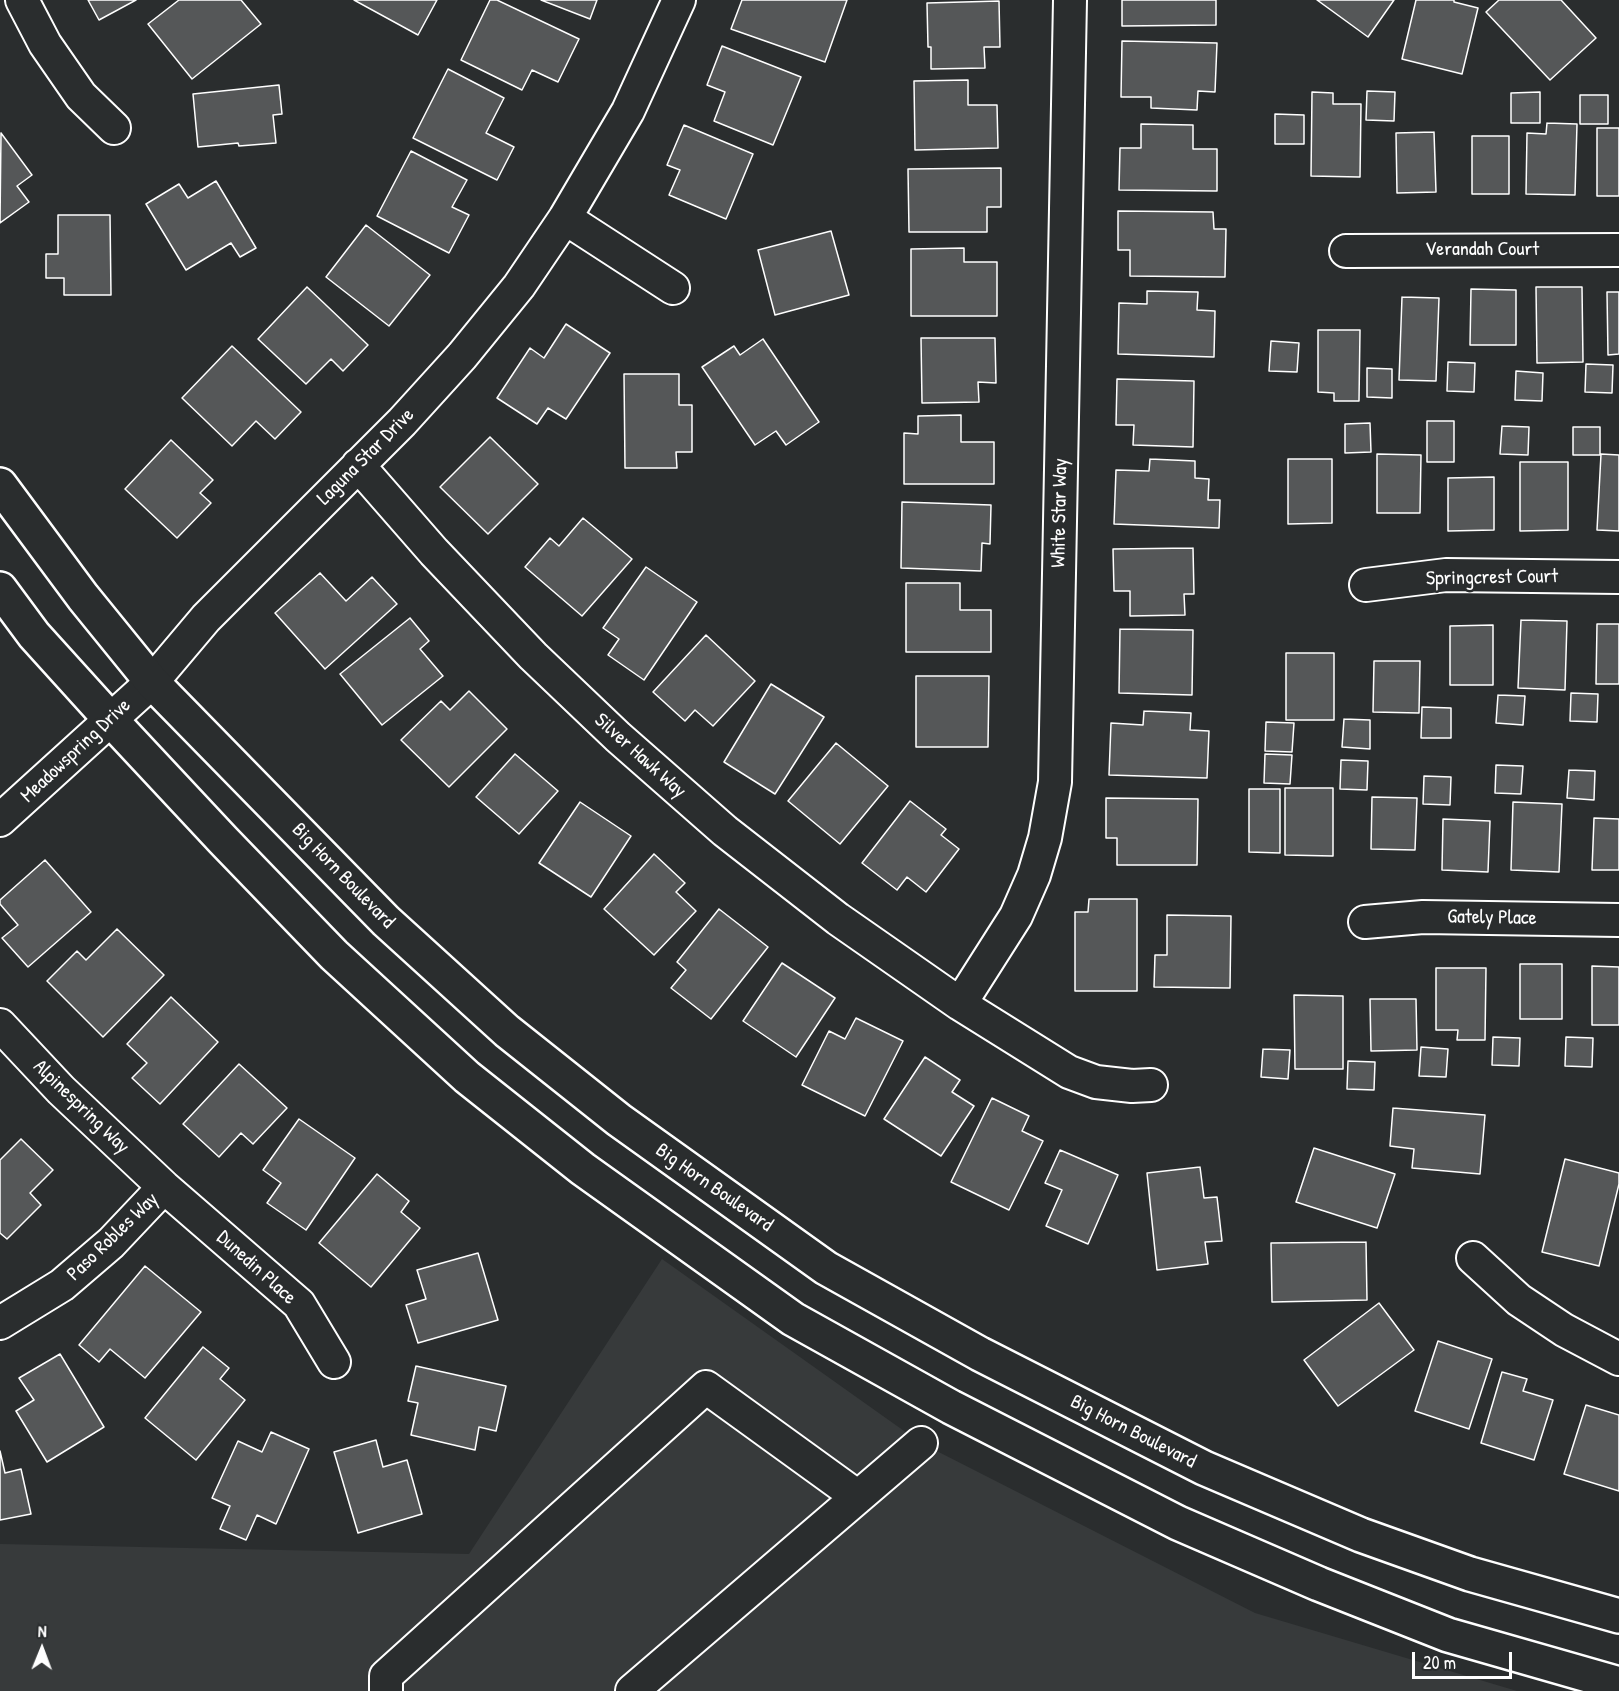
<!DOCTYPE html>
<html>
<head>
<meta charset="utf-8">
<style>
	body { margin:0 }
	#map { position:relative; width:1619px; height:1691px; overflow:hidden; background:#2a2d2e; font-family:"Patrick Hand",sans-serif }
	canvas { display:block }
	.north { position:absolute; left:12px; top:1619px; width:60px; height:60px; -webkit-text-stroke:4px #2a2d2e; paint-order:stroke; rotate:1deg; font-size:16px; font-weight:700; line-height:24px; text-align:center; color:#fff }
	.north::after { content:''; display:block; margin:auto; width:21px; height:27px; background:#fff; clip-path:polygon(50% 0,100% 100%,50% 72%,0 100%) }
	.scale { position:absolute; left:1412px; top:1652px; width:100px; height:27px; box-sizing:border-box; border:3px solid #fff; border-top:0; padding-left:8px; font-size:18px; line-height:21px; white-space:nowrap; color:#fff; -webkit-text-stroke:4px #2a2d2e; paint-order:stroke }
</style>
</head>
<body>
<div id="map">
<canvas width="1619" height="1691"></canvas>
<div class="north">N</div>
<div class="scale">20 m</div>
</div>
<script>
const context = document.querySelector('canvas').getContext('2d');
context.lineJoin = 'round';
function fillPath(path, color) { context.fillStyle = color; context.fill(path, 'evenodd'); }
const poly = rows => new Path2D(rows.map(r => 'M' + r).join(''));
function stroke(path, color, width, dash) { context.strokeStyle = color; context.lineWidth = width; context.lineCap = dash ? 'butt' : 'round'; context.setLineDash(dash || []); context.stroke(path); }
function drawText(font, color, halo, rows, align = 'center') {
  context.font = font + ' "Patrick Hand",sans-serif'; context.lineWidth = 5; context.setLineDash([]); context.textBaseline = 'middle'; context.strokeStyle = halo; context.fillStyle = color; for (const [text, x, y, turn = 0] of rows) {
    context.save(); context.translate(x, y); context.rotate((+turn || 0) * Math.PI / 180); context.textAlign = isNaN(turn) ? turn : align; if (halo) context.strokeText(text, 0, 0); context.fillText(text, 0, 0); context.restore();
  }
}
const built = poly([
	[662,1259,921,1443,1255,1613,1517,1691,0,1691,0,1544,469,1554]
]);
const building = poly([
	[88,0,136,0,99,20,88,0],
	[179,0,241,0,261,24,192,79,148,24,179,0],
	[354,0,437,0,418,35,354,0],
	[490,0,497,0,579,39,558,82,532,70,522,90,461,60,490,0],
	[541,0,597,0,590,19,541,0],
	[742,0,847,0,825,62,731,29,742,0],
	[1122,0,1216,0,1216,25,1122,26,1122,0],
	[1317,0,1394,0,1368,37,1317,0],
	[1416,0,1454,0,1454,2,1478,8,1462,74,1402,59,1416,0],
	[1499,0,1561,0,1596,38,1550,80,1486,12,1499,0],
	[999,1,1000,47,984,47,985,68,931,69,931,47,928,47,927,3,999,1],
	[1122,41,1217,43,1215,92,1198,91,1197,110,1151,108,1151,97,1121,97,1122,41],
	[722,46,801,77,773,145,714,121,725,92,707,85,722,46],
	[448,69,504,98,486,133,514,147,497,180,413,138,448,69],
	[968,80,968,105,997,105,998,148,915,150,914,81,968,80],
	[279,85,282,114,273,115,276,143,239,146,238,143,198,147,193,94,279,85],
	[1367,91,1395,92,1394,121,1366,120,1367,91],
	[1312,92,1333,93,1333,104,1361,104,1360,177,1311,176,1312,92],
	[1540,92,1540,123,1511,123,1511,93,1540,92],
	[1580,95,1608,95,1608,124,1580,124,1580,95],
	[1275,114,1304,115,1304,144,1275,144,1275,114],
	[1547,123,1577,124,1575,195,1526,194,1527,133,1546,134,1547,123],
	[1141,124,1193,125,1193,149,1217,149,1217,191,1119,190,1120,148,1141,148,1141,124],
	[684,125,753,154,726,219,669,195,680,170,667,165,684,125],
	[1597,128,1619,128,1619,196,1597,196,1597,128],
	[1434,132,1436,192,1397,193,1396,133,1434,132],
	[1,133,32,175,17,186,29,202,0,223,1,133],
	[1472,136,1509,136,1509,194,1472,194,1472,136],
	[411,151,467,180,452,207,469,215,449,253,377,216,411,151],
	[1001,168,1001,207,987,207,987,232,909,232,908,169,1001,168],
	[216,181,256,248,240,257,231,243,186,270,146,204,179,184,188,198,216,181],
	[1118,211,1213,212,1214,229,1226,229,1225,277,1130,276,1130,250,1118,250,1118,211],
	[58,215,110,215,111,295,64,295,64,278,46,278,46,254,58,254,58,215],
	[366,225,430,275,389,326,326,277,366,225],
	[831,231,849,295,775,315,758,250,831,231],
	[964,248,964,262,997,262,997,316,911,316,911,249,964,248],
	[307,287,368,345,343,371,331,359,306,384,258,339,307,287],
	[1536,287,1582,287,1583,362,1537,363,1536,287],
	[1471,289,1516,290,1516,345,1470,345,1471,289],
	[1147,291,1198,292,1197,310,1215,311,1214,357,1118,354,1119,303,1147,304,1147,291],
	[1607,292,1619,292,1619,354,1608,355,1607,292],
	[1402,297,1439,298,1436,381,1399,380,1402,297],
	[566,324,610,353,566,419,548,408,537,424,497,398,530,348,544,358,566,324],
	[1318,330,1360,330,1359,401,1334,401,1334,393,1318,392,1318,330],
	[921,338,995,338,996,383,978,382,979,402,922,403,921,338],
	[763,339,819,422,786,445,776,431,755,445,702,367,734,346,740,355,763,339],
	[1271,341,1299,343,1297,372,1269,371,1271,341],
	[232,346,301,412,275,439,256,421,232,446,182,398,232,346],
	[1448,362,1475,363,1474,392,1447,391,1448,362],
	[1586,364,1613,365,1612,393,1585,392,1586,364],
	[1367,368,1392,369,1392,398,1367,397,1367,368],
	[1516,371,1543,373,1542,401,1515,400,1516,371],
	[624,374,679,374,679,405,692,405,692,452,676,452,677,468,625,468,624,374],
	[1117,379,1194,381,1193,447,1133,445,1134,425,1116,425,1117,379],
	[961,415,961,442,994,442,994,484,904,484,904,433,918,434,918,416,961,415],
	[1427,421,1454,421,1454,462,1427,462,1427,421],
	[1370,423,1371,452,1345,453,1345,424,1370,423],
	[1502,426,1529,427,1528,455,1500,454,1502,426],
	[1573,427,1600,427,1600,455,1573,455,1573,427],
	[490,437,538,484,488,534,440,487,490,437],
	[171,440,213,480,200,493,211,503,177,538,125,489,171,440],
	[1377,454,1421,455,1420,513,1377,513,1377,454],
	[1601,454,1619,455,1619,531,1597,530,1601,454],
	[1150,459,1195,461,1195,478,1209,479,1208,500,1220,500,1219,528,1114,524,1116,470,1149,471,1150,459],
	[1288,459,1332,459,1332,523,1288,524,1288,459],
	[1520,462,1568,462,1568,530,1520,531,1520,462],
	[1494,477,1494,530,1448,531,1448,478,1494,477],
	[902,502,991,505,990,544,982,543,981,571,901,568,902,502],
	[583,518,632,559,582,616,525,567,550,538,559,546,583,518],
	[1193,548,1194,594,1184,594,1185,615,1130,616,1130,591,1114,591,1113,549,1193,548],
	[646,567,697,602,644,680,608,655,619,639,603,628,646,567],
	[320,573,346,601,372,577,397,604,325,669,275,613,320,573],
	[906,583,960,583,960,610,991,610,991,652,906,652,906,583],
	[410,618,429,641,420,649,443,676,382,725,340,674,410,618],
	[1521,620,1567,621,1565,690,1518,688,1521,620],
	[1597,624,1619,624,1619,684,1596,684,1597,624],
	[1493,625,1493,685,1450,685,1450,626,1493,625],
	[1120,629,1193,630,1192,695,1119,693,1120,629],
	[706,635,755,681,713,726,695,710,685,721,653,692,706,635],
	[1286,653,1334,653,1334,720,1286,720,1286,653],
	[1374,661,1420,661,1419,713,1373,712,1374,661],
	[916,676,989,676,988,747,916,747,916,676],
	[771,684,824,717,775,794,724,762,771,684],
	[469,691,507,729,449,787,401,740,441,701,450,710,469,691],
	[1571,693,1598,694,1597,722,1570,721,1571,693],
	[1498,695,1525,696,1523,725,1496,723,1498,695],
	[1422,707,1451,708,1451,738,1421,738,1422,707],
	[1144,711,1191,713,1190,730,1209,731,1207,778,1109,775,1111,723,1143,725,1144,711],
	[1344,719,1370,720,1370,749,1342,747,1344,719],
	[1266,722,1294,723,1292,752,1265,751,1266,722],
	[836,743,888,786,840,844,788,801,836,743],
	[515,754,558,791,519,834,476,797,515,754],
	[1265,754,1292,755,1290,784,1264,783,1265,754],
	[1341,760,1368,761,1367,790,1340,789,1341,760],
	[1496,765,1523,766,1521,794,1495,793,1496,765],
	[1569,770,1595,771,1594,800,1567,798,1569,770],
	[1424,776,1451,777,1450,805,1423,804,1424,776],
	[1285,788,1333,788,1333,856,1285,855,1285,788],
	[1249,789,1280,789,1280,853,1249,852,1249,789],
	[1372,797,1417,798,1415,850,1371,849,1372,797],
	[1106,798,1198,799,1197,865,1117,865,1117,838,1106,838,1106,798],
	[910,801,946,829,941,835,959,849,926,892,907,877,897,890,862,863,910,801],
	[580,802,631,836,591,897,539,863,580,802],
	[1513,802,1562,804,1559,872,1511,870,1513,802],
	[1594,818,1619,819,1619,870,1592,870,1594,818],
	[1443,819,1490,821,1488,872,1442,870,1443,819],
	[654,854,685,883,676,892,696,911,654,955,604,909,654,854],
	[45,860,91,912,28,967,2,938,18,925,0,904,0,900,45,860],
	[1089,899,1137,899,1137,991,1075,991,1075,912,1088,912,1089,899],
	[719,909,768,947,711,1019,671,988,686,970,677,962,719,909],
	[1167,915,1231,916,1230,988,1154,987,1155,955,1167,955,1167,915],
	[117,929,164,975,103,1037,47,981,77,951,86,960,117,929],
	[782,963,835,998,796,1057,743,1021,782,963],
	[1520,964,1562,964,1562,1019,1520,1019,1520,964],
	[1592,966,1619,967,1619,1025,1592,1025,1592,966],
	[1436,968,1486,968,1485,1040,1457,1040,1458,1030,1436,1030,1436,968],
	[1294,995,1343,996,1343,1069,1295,1069,1294,995],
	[171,997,218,1042,160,1104,132,1078,147,1063,127,1044,171,997],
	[1370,999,1416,999,1417,1050,1371,1051,1370,999],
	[856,1018,903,1041,865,1116,802,1085,829,1031,845,1039,856,1018],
	[1493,1037,1520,1038,1519,1066,1492,1065,1493,1037],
	[1566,1037,1593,1038,1592,1067,1565,1066,1566,1037],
	[1421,1047,1448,1049,1446,1077,1419,1076,1421,1047],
	[1263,1049,1290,1050,1288,1079,1261,1077,1263,1049],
	[925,1057,960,1080,952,1092,974,1106,941,1156,884,1119,925,1057],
	[1348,1061,1375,1062,1374,1090,1347,1089,1348,1061],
	[239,1064,287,1108,253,1144,241,1133,219,1157,183,1124,239,1064],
	[992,1098,1029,1116,1022,1131,1043,1141,1009,1210,951,1182,992,1098],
	[1393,1108,1485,1115,1480,1174,1412,1168,1414,1149,1390,1146,1393,1108],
	[299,1119,355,1158,306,1230,267,1203,281,1183,263,1170,299,1119],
	[21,1139,53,1170,30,1193,41,1205,7,1239,0,1233,0,1160,21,1139],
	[1314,1148,1395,1174,1377,1228,1296,1202,1314,1148],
	[1060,1150,1118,1175,1088,1244,1046,1226,1062,1190,1045,1183,1060,1150],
	[1565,1159,1619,1173,1619,1184,1599,1266,1542,1252,1565,1159],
	[1200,1167,1204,1198,1217,1197,1222,1241,1205,1242,1208,1264,1157,1270,1147,1173,1200,1167],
	[377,1174,409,1201,401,1212,420,1228,371,1287,319,1243,377,1174],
	[1366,1242,1367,1300,1272,1302,1271,1243,1366,1242],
	[478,1253,498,1320,418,1343,406,1305,426,1299,417,1270,478,1253],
	[145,1266,201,1312,145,1378,110,1349,99,1362,79,1345,145,1266],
	[1379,1303,1414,1350,1338,1406,1304,1360,1379,1303],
	[1438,1341,1492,1359,1469,1429,1415,1411,1438,1341],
	[203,1347,229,1368,220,1379,245,1400,196,1460,145,1418,203,1347],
	[60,1354,104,1427,47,1462,16,1411,34,1400,19,1378,60,1354],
	[416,1366,506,1386,496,1431,479,1427,475,1450,411,1435,418,1403,408,1401,416,1366],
	[1502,1372,1527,1379,1523,1391,1553,1400,1534,1460,1481,1443,1502,1372],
	[1586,1405,1619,1415,1619,1491,1564,1474,1586,1405],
	[271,1432,309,1449,276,1524,257,1515,246,1540,220,1529,230,1506,212,1498,238,1441,262,1452,271,1432],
	[376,1440,383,1467,407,1460,422,1514,358,1533,334,1452,376,1440],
	[0,1451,5,1473,21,1469,31,1514,0,1520,0,1451]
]);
const minor = poly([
	[22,0,45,44,81,96,114,128],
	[565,218,673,288],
	[1346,251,1619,250],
	[358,465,434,552,533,656,618,737,725,831,838,919,960,1004,1069,1072,1096,1082,1132,1086,1151,1085],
	[1366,585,1446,575,1619,577],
	[0,820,152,682,206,618,402,422,462,356,519,286,565,218,628,111,679,0],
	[1365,922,1423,917,1619,920],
	[960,1004,1016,916,1034,875,1045,838,1055,782,1070,0],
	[0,1025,61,1090,164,1187,299,1304,334,1362],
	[1473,1258,1519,1300,1564,1330,1619,1359],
	[0,1323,62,1285,111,1243,164,1187],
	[386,1691,386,1676,706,1387,858,1497],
	[632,1691,921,1443]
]);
const major = poly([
	[0,485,83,597,152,682,386,921,507,1031,619,1120,826,1268,980,1354,1204,1468,1361,1535,1470,1574,1619,1616],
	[0,589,34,635,110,719,223,840,334,955,467,1077,583,1169,793,1319,951,1407,1178,1523,1319,1584,1448,1635,1619,1684]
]);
const streetNames = [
	["Verandah Court",1482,250],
	["Laguna Star Drive",366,457,-45],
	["White Star Way",1060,513,-89],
	["Springcrest Court",1492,578,-1],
	["Meadowspring Drive",76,751,-43],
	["Silver Hawk Way",640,756,42],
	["Big Horn Boulevard",343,876,46],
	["Gately Place",1492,918,1],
	["Alpinespring Way",81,1107,44],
	["Big Horn Boulevard",714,1188,35],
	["Paso Robles Way",113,1237,-44],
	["Dunedin Place",256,1268,42],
	["Big Horn Boulevard",1133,1432,27]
];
fillPath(built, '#373a3b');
fillPath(building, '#555758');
stroke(building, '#fff', 1.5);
stroke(minor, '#fff', 36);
stroke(major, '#fff', 38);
stroke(minor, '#2a2d2e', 32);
stroke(major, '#2a2d2e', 33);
drawText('20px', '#fff', '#2a2d2e', streetNames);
</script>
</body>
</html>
